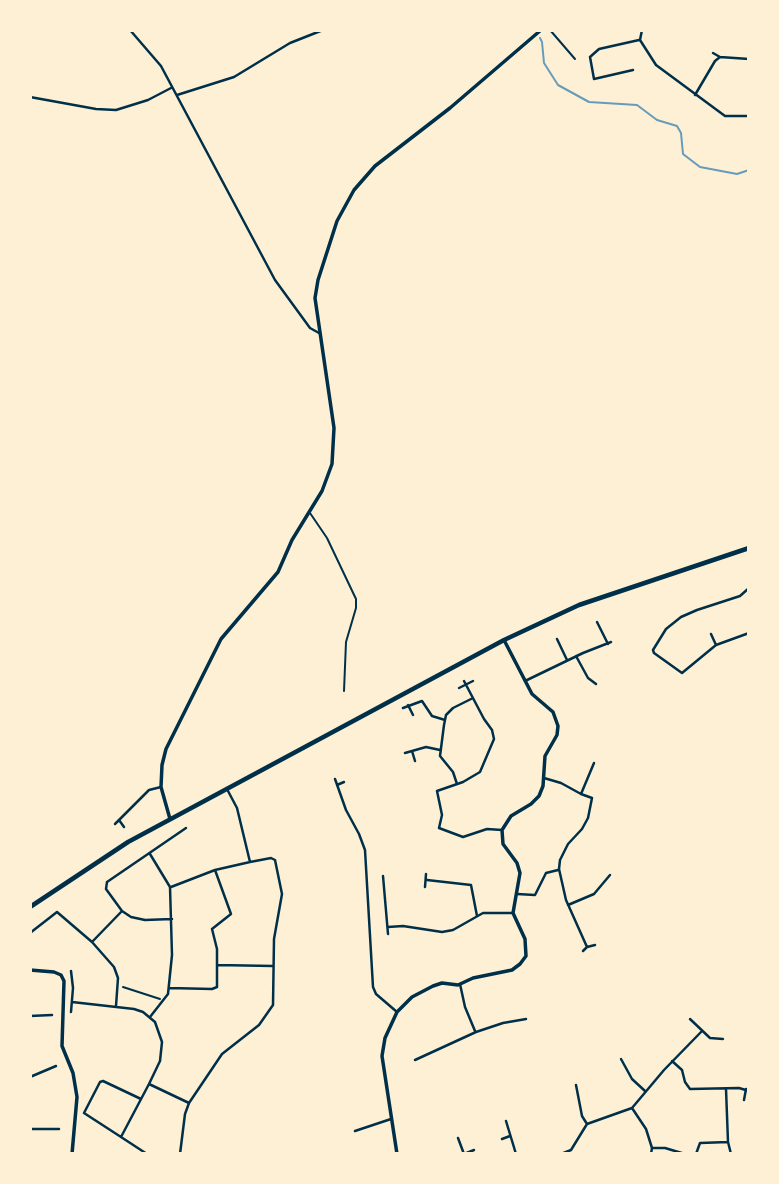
<!DOCTYPE html>
<html>
<head>
<meta charset="utf-8">
<style>
	body { margin:0 }
	#map { position:relative; width:779px; height:1184px; overflow:hidden; background:#fdf0d5; font-family:Commissioner,sans-serif }
	canvas { display:block }
	.frame { position:absolute; inset:0; border:32px solid #fdf0d5; pointer-events:none }
</style>
</head>
<body>
<div id="map">
<canvas width="779" height="1184"></canvas>
<div class="frame"></div>
</div>
<script>
const context = document.querySelector('canvas').getContext('2d');
context.lineJoin = 'round';
const poly = rows => new Path2D(rows.map(r => 'M' + r).join(''));
function stroke(path, color, width, dash) { context.strokeStyle = color; context.lineWidth = width; context.lineCap = dash ? 'butt' : 'round'; context.setLineDash(dash || []); context.stroke(path); }
const stream = poly([
	[540,38,542,42,544,63,558,85,589,102,637,105,657,120,677,126,681,133,683,154,700,167,737,174,749,170]
]);
const path = poly([
	[550,30,575,59],
	[123,987,160,999]
]);
const service = poly([
	[310,513,327,538,356,599,356,608,346,642,344,691]
]);
const minor = poly([
	[130,30,161,66,275,280,310,328,319,333],
	[642,30,640,40,656,65,725,116,749,116],
	[713,53,720,57],
	[633,70,594,79,590,57,599,49,639,40],
	[177,95,234,77,290,43,323,30],
	[695,95,715,61,720,57,749,59],
	[30,97,96,109,116,110,148,100,171,88],
	[749,588,740,596,697,610,681,617,666,629,653,650,654,653,682,673,716,645,749,633],
	[597,622,608,644],
	[711,634,716,645],
	[557,639,567,660],
	[576,656,588,678,596,684],
	[464,681,484,719,492,730,494,739,480,772,463,782,437,791,442,815,439,828,463,837,487,829,502,830],
	[525,681,583,653,611,642],
	[459,688,473,681],
	[408,705,413,715],
	[403,708,422,701,432,716,445,720],
	[412,751,415,761],
	[405,753,426,747,440,750],
	[544,778,561,783,581,794,594,763],
	[335,779,346,810,359,834,365,850,373,987,376,994,397,1012],
	[457,784,453,772,440,756,444,725,446,715,453,708,473,698],
	[337,785,344,782],
	[581,794,592,798,588,818,582,829,568,844,560,860,559,869,566,900,587,947],
	[119,820,124,827],
	[115,824,149,790,161,787],
	[150,854,170,887,172,955,168,994,150,1017],
	[383,876,388,934],
	[427,880,471,885,477,916],
	[171,887,215,870,250,862,237,808,228,791],
	[425,887,426,874],
	[517,894,535,895,546,873,558,870],
	[568,905,594,894,610,875],
	[172,919,145,920,131,917,122,911,106,889,107,882,186,828],
	[388,927,403,926,442,932,453,930,483,913,513,913],
	[30,933,57,912,92,942,114,967,118,978,116,1006],
	[92,942,122,911],
	[583,951,587,947,595,945],
	[217,965,273,966],
	[71,971,73,988,71,1012],
	[460,984,465,1007,475,1031],
	[169,988,212,989,217,987,217,949,212,929,231,914,215,870],
	[72,1002,134,1009,143,1012,155,1022,162,1042,160,1061,149,1084,121,1137,84,1113,100,1082,103,1081,141,1099],
	[30,1016,52,1015],
	[690,1019,710,1038,723,1039],
	[621,1059,632,1079,645,1091],
	[415,1060,476,1032,503,1023,526,1019],
	[672,1061,682,1070,685,1082,690,1089,739,1088,749,1091],
	[30,1077,56,1066],
	[149,1084,189,1103],
	[576,1085,582,1116,587,1124],
	[726,1089,728,1142,731,1154],
	[744,1100,746,1089],
	[632,1108,646,1129,652,1148,651,1154],
	[506,1121,516,1154],
	[30,1129,59,1129],
	[355,1131,391,1119],
	[121,1137,147,1154],
	[458,1138,464,1154],
	[502,1139,510,1136],
	[652,1148,665,1148,685,1154],
	[180,1154,185,1114,189,1103,222,1054,259,1025,273,1005,274,939,282,894,275,860,271,858,250,862],
	[464,1154,474,1150],
	[561,1154,571,1150,587,1124,632,1108,664,1070,702,1031],
	[696,1154,700,1143,728,1142]
]);
const tertiary = poly([
	[170,819,161,787,162,765,166,749,221,639,278,572,292,540,322,491,332,464,334,428,315,298,318,280,337,221,354,190,375,166,450,108,541,30],
	[30,970,54,972,61,975,64,981,62,1046,73,1073,77,1097,72,1154],
	[397,1154,382,1056,385,1038,397,1012,412,997,433,986,442,983,458,985,473,978,512,970,520,964,526,956,525,939,513,913,520,873,517,863,503,844,502,830,511,816,531,804,539,796,543,786,545,756,557,735,558,726,553,712,532,694,504,640]
]);
const primary = poly([
	[30,907,128,842,504,640,579,605,749,548]
]);
stroke(stream, '#669bbc', 2);
stroke(path, '#003049', 2);
stroke(service, '#003049', 2);
stroke(minor, '#003049', 2.5);
stroke(tertiary, '#003049', 3.5);
stroke(primary, '#003049', 4.5);
</script>
</body>
</html>
